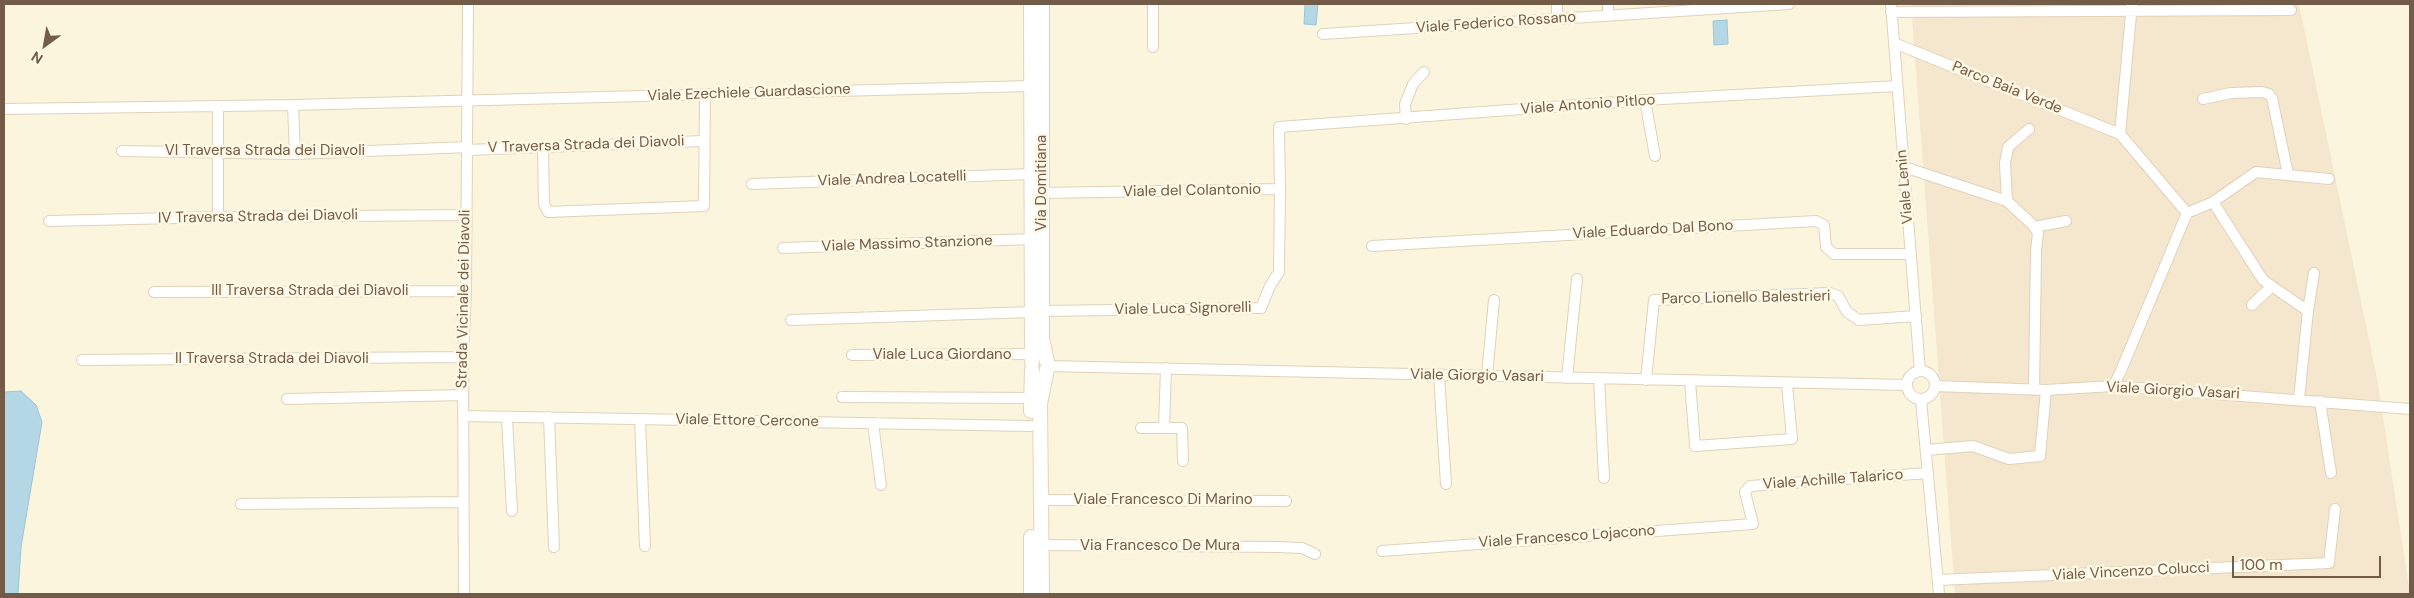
<!DOCTYPE html>
<html>
<head>
<meta charset="utf-8">
<style>
	body { margin:0 }
	#map { position:relative; width:2414px; height:598px; overflow:hidden; background:#fcf5de; font-family:"DM Sans",sans-serif }
	canvas { display:block }
	.frame { position:absolute; inset:0; border:5px solid #725c47; pointer-events:none }
	.north { position:absolute; left:20px; top:20px; width:50px; height:50px; -webkit-text-stroke:4px #fff8e4; paint-order:stroke; rotate:212deg; font-size:14px; font-weight:700; line-height:20px; text-align:center; color:#725c47 }
	.north::after { content:''; display:block; margin:auto; width:18px; height:22px; background:#725c47; clip-path:polygon(50% 0,100% 100%,50% 72%,0 100%) }
	.scale { position:absolute; left:2232px; top:556px; width:149px; height:22px; box-sizing:border-box; border:2px solid #725c47; border-top:0; padding-left:6px; font-size:15px; line-height:18px; white-space:nowrap; color:#725c47; -webkit-text-stroke:4px #fff8e4; paint-order:stroke }
</style>
</head>
<body>
<div id="map">
<canvas width="2414" height="598"></canvas>
<div class="frame"></div>
<div class="north">N</div>
<div class="scale">100 m</div>
</div>
<script>
const context = document.querySelector('canvas').getContext('2d');
context.lineJoin = 'round';
function fillPath(path, color) { context.fillStyle = color; context.fill(path, 'evenodd'); }
const poly = rows => new Path2D(rows.map(r => 'M' + r).join(''));
function stroke(path, color, width, dash) { context.strokeStyle = color; context.lineWidth = width; context.lineCap = dash ? 'butt' : 'round'; context.setLineDash(dash || []); context.stroke(path); }
function drawText(font, color, halo, rows, align = 'center') {
  context.font = font + ' "DM Sans",sans-serif'; context.lineWidth = 5; context.setLineDash([]); context.textBaseline = 'middle'; context.strokeStyle = halo; context.fillStyle = color; for (const [text, x, y, turn = 0] of rows) {
    context.save(); context.translate(x, y); context.rotate((+turn || 0) * Math.PI / 180); context.textAlign = isNaN(turn) ? turn : align; if (halo) context.strokeText(text, 0, 0); context.fillText(text, 0, 0); context.restore();
  }
}
const residential = poly([
	[1911,4,2299,4,2377,378,2410,594,1955,594]
]);
const water = poly([
	[1305,4,1318,4,1316,25,1304,24,1305,4],
	[1727,20,1728,44,1714,45,1713,21,1727,20],
	[21,391,36,405,42,422,21,547,18,594,4,594,4,392,21,391]
]);
const minor = poly([
	[1153,4,1153,47],
	[1557,4,1557,19],
	[1891,4,1920,371],
	[1891,12,2291,10],
	[1608,16,1608,4],
	[1323,34,1789,4],
	[1894,43,2120,134,2187,213,2213,202,2256,172,2329,179],
	[2203,99,2231,93,2262,92,2269,94,2272,98,2288,174],
	[1645,100,1655,156],
	[293,105,295,154],
	[218,106,218,217],
	[4,109,293,105,1031,86],
	[1406,119,1405,104,1413,84,1424,72],
	[2120,134,2132,4],
	[543,148,544,204,548,212,704,206,705,94],
	[467,150,704,141],
	[122,151,295,154,468,147],
	[1904,167,2007,201,2034,226,2038,233,2036,251,2034,390],
	[752,184,1031,174],
	[1042,193,1280,189,1279,127,1645,100,1897,86],
	[2007,201,2005,163,2008,147,2029,129],
	[2213,202,2263,280,2308,311,2299,399],
	[49,221,218,217,466,215],
	[2034,227,2066,221],
	[1372,246,1816,221,1824,225,1826,247,1834,254,1911,254],
	[783,248,1032,239],
	[154,292,466,291],
	[2252,305,2271,287],
	[1042,311,1261,308,1270,286,1279,272,1280,189],
	[2308,311,2314,273],
	[791,320,1032,312],
	[852,355,1032,354],
	[82,360,463,357],
	[1048,366,1906,385],
	'1907 385a14 14 0 1 1 28 0a14 14 0 1 1-28 0Z',
	[1439,375,1446,484],
	[1487,376,1494,300],
	[1567,378,1577,279],
	[1599,378,1604,478],
	[1646,380,1654,300,1830,293,1838,296,1847,312,1859,320,1916,316],
	[1690,381,1695,446,1792,439,1787,384],
	[1935,386,2046,390,2113,386,2410,409],
	[2113,386,2120,373,2187,213],
	[842,397,1032,398],
	[287,399,463,395],
	[1921,400,1939,594],
	[2320,401,2331,473],
	[463,416,1031,426],
	[549,417,554,547],
	[507,418,512,511],
	[640,419,645,546],
	[873,423,881,485],
	[1141,428,1164,428,1166,368],
	[1164,428,1182,428,1183,461],
	[1926,450,1973,446,2009,459,2040,456,2046,390],
	[1040,500,1286,501],
	[241,504,463,502],
	[1041,545,1279,547,1302,548,1315,554],
	[1382,551,1753,524,1745,492,1750,486,1928,473],
	[1938,580,2329,563,2335,509],
	[464,594,463,357,466,291,468,4]
]);
const secondary = poly([
	[1031,4,1032,362],
	[1042,4,1042,338,1047,362],
	[1031,411,1032,369],
	[1031,594,1031,537],
	[1042,594,1040,404,1047,369]
]);
const streetNames = [
	["Viale Federico Rossano",1496,23,-4],
	["Parco Baia Verde",2007,88,22],
	["Viale Ezechiele Guardascione",749,93,-2],
	["Viale Antonio Pitloo",1588,105,-4],
	["V Traversa Strada dei Diavoli",586,145,-2],
	["VI Traversa Strada dei Diavoli",265,151],
	["Viale Andrea Locatelli",892,179,-2],
	["Via Domitiana",1042,183,-90],
	["Viale Lenin",1905,187,-95],
	["Viale del Colantonio",1192,191,-1],
	["IV Traversa Strada dei Diavoli",258,217,-1],
	["Viale Eduardo Dal Bono",1653,230,-3],
	["Viale Massimo Stanzione",907,244,-2],
	["III Traversa Strada dei Diavoli",310,291],
	["Parco Lionello Balestrieri",1746,298,-1],
	["Strada Vicinale dei Diavoli",464,299,-89],
	["Viale Luca Signorelli",1183,309,-1],
	["Viale Luca Giordano",942,355],
	["II Traversa Strada dei Diavoli",272,359],
	["Viale Giorgio Vasari",1477,376,1],
	["Viale Giorgio Vasari",2173,391,3],
	["Viale Ettore Cercone",747,421,1],
	["Viale Achille Talarico",1833,480,-4],
	["Viale Francesco Di Marino",1163,500],
	["Viale Francesco Lojacono",1567,537,-4],
	["Via Francesco De Mura",1160,546],
	["Viale Vincenzo Colucci",2131,572,-3]
];
fillPath(residential, '#f4e7cd');
fillPath(water, '#b3d7e5');
stroke(water, '#9ac5d7', 1);
stroke(minor, '#e0d1bb', 12);
stroke(secondary, '#e5d3b9', 16);
stroke(minor, '#fff', 10);
stroke(secondary, '#fff', 14);
drawText('15px', '#725c47', '#fff8e4', streetNames);
</script>
</body>
</html>
